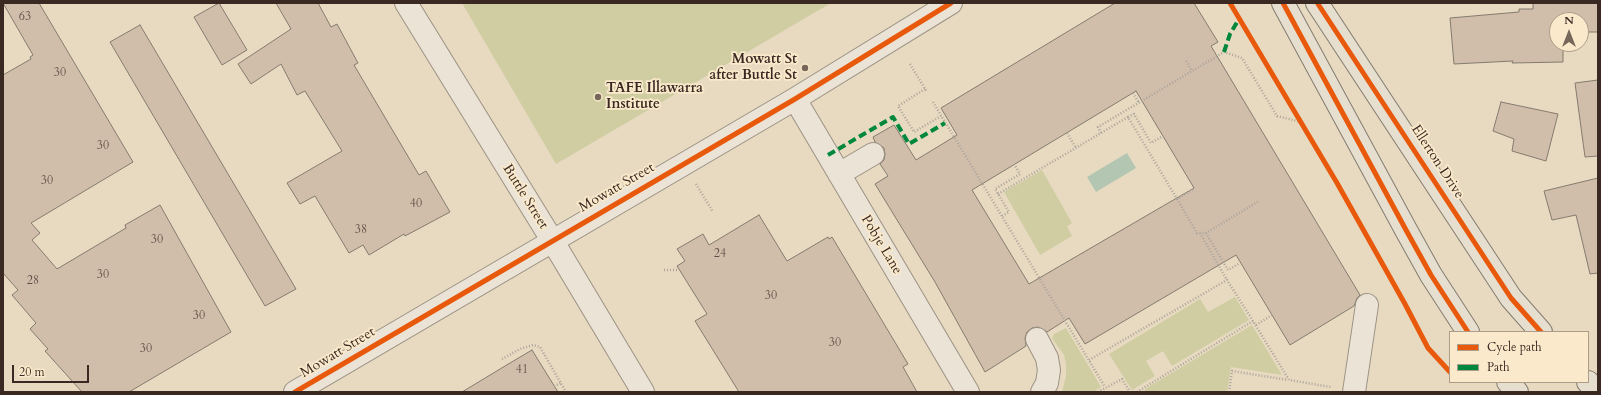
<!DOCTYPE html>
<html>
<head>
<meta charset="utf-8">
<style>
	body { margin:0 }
	#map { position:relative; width:1601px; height:395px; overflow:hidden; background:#e7dac0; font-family:Cardo,serif }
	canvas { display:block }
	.frame { position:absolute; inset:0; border:4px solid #3a2923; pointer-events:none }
	.legend { position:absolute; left:1449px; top:331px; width:140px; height:52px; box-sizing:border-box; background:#faeacb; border:1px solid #ad9d88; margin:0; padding:5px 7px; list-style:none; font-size:12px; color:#3a2923 }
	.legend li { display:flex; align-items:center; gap:8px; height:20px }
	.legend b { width:20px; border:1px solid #ad9d88 }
	.north { position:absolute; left:1549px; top:12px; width:40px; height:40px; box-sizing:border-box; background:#faeacb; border:1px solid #ad9d88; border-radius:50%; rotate:0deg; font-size:11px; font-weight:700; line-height:16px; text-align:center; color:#3a2923 }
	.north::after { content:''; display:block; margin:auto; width:14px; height:18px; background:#77675a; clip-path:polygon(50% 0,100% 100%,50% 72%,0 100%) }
	.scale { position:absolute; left:12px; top:365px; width:77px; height:18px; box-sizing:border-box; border:2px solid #3a2923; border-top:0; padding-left:5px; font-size:12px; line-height:14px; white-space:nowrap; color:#3a2923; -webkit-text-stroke:3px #faeacb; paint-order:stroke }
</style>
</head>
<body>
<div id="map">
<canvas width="1601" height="395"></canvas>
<div class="frame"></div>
<ul class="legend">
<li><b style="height:5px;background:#e8590c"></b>Cycle path</li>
<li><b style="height:5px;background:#00873e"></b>Path</li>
</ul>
<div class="north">N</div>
<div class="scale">20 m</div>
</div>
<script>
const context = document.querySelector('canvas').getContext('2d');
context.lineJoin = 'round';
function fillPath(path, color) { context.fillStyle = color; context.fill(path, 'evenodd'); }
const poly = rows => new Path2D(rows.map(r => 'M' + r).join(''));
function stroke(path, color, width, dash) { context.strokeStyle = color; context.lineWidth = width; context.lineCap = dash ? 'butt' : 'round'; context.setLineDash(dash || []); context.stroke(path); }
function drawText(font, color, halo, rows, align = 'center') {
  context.font = font + ' Cardo,serif'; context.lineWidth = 3.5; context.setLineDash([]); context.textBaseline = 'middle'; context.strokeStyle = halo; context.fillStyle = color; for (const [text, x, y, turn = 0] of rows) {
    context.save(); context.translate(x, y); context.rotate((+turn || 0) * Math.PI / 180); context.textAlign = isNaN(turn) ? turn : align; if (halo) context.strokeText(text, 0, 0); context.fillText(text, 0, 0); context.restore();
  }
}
const green = poly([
	[462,3,831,3,556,164],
	[1042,170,1072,223,1067,226,1072,236,1040,255,1004,192],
	[1235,297,1249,320,1172,366,1163,351,1146,361,1155,376,1132,390,1109,354,1200,299,1208,312],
	[1252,325,1282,375,1231,367,1227,392,1145,392,1145,389],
	[1066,328,1101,387,1093,392,1062,392,1066,376,1066,364,1064,355,1052,338,1054,334]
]);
const water = poly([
	[1127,153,1136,168,1096,192,1087,177]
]);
const building = poly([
	[3,3,39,3,133,162,31,223,40,233,32,240,57,269,126,228,125,225,160,205,231,332,129,392,82,392,45,351,48,349,30,329,36,323,12,295,18,290,3,273,3,75,31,59,30,57,33,55,3,3],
	[219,3,247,50,222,65,194,17,219,3],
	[276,3,318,3,331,27,337,24,358,63,354,65,419,175,426,171,450,212,405,236,404,234,369,255,363,245,349,253,315,196,300,204,287,183,342,151,305,91,297,95,281,64,251,84,238,64,291,29,276,3],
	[1115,3,1194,3,1218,42,1211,46,1360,295,1357,298,1354,306,1290,345,1236,255,1085,344,1069,318,1047,332,1038,327,1032,328,1027,332,1025,338,1026,346,985,372,935,282,875,184,888,176,880,164,884,160,885,154,884,148,875,142,873,137,894,125,916,160,957,135,941,108,1115,3],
	[1136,91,1194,188,1029,284,972,190,1136,91],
	[1533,3,1598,3,1598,32,1581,32,1581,20,1557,20,1557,44,1563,44,1563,62,1512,63,1513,61,1454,64,1450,18,1519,12,1519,9,1533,9,1533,3],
	[140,25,296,289,265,306,110,42,140,25],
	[1598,80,1598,156,1585,157,1575,83,1598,80],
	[1501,102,1558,114,1546,161,1512,151,1514,139,1493,131,1501,102],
	[1598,178,1598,273,1590,274,1576,215,1552,220,1544,191,1598,178],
	[759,215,787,261,828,237,829,239,832,237,908,364,903,367,917,392,739,392,695,321,707,314,677,266,685,261,677,249,703,234,709,245,759,215],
	[532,350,558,392,462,392,505,366,532,350]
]);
const path = poly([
	[1186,61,1192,71],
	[910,64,927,92],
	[925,89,898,106,914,132,941,116],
	[1133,93,1139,103],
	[933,102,1105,387],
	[1128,117,1134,114,1151,143,1163,136],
	[1067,133,1076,148],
	[1101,133,1098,127,1224,52,1242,58,1277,116,1301,122],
	[696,184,713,212],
	[998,194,1128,117,1177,199,1194,189],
	[1177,199,1197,233,1206,233,1259,201],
	[1002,216,1009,212,995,189,1020,174,1014,164],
	[1200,233,1227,280],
	[1206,233,1228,270,1240,263],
	[664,270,679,270],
	[1256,325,1272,315],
	[502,359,520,349,533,345,540,347,566,392],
	[1089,360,1227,280,1253,321],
	[554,386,561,383],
	[1098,392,1122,379,1130,392],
	[1137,392,1253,321,1289,380,1331,387],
	[1229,392,1232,371,1288,380]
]);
const minor = poly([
	[406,3,552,240,643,392],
	[795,99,968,392],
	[839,174,873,154],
	[1037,339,1047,358,1049,370,1047,383,1042,392],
	[295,392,795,99,951,3],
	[1354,392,1367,305]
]);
const major = poly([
	[1283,3,1406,230,1431,275,1468,332],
	[1317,3,1511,298,1541,332],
	[1508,382,1517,392],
	[1588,382,1598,392]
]);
const quiet = poly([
	[1224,52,1230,34,1239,19],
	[828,155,893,117,909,144,945,123]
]);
const cycleway = poly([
	[1230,3,1337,183,1405,304,1428,348,1450,372],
	[1283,3,1406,230,1431,275,1468,332],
	[1318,4,1511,298,1541,332],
	[295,392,795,99,951,3]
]);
const markers = [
	[805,68,4,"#77675a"],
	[598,97,4,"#77675a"]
];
const numberNames = [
	["63",25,17],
	["30",60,73],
	["30",103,146],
	["30",47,181],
	["40",416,204],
	["38",361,230],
	["30",157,240],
	["24",720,254],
	["30",103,275],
	["28",33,281],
	["30",771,296],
	["30",199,316],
	["30",835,343],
	["30",146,349],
	["41",522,370]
];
const poiNames = [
	["Mowatt St",797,60],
	["after Buttle St",797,76],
	["TAFE Illawarra",606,89,"left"],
	["Institute",606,105,"left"]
];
const streetNames = [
	["Ellerton Drive",1437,162,57],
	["Mowatt Street",617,188,-30],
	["Buttle Street",525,197,58],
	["Pobje Lane",881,245,59],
	["Mowatt Street",338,353,-31]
];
fillPath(green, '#d0cda3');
fillPath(water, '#b3c6b1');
fillPath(building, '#d0beab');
stroke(building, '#847b6e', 1);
stroke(minor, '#9c9284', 24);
stroke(major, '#847b6e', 24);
stroke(path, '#aca49b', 2.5, [1, 2]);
stroke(minor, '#eae3d6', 22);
stroke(major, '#e6dfd0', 22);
stroke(quiet, '#00873e', 4, [8, 4]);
stroke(cycleway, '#e8590c', 5);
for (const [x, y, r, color] of markers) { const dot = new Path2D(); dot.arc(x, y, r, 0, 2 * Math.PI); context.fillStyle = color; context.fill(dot); stroke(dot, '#faeacb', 1.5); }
drawText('12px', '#604e45', null, numberNames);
drawText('bold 14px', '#3a2923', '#faeacb', poiNames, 'right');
drawText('14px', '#3a2923', '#faeacb', streetNames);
</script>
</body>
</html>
